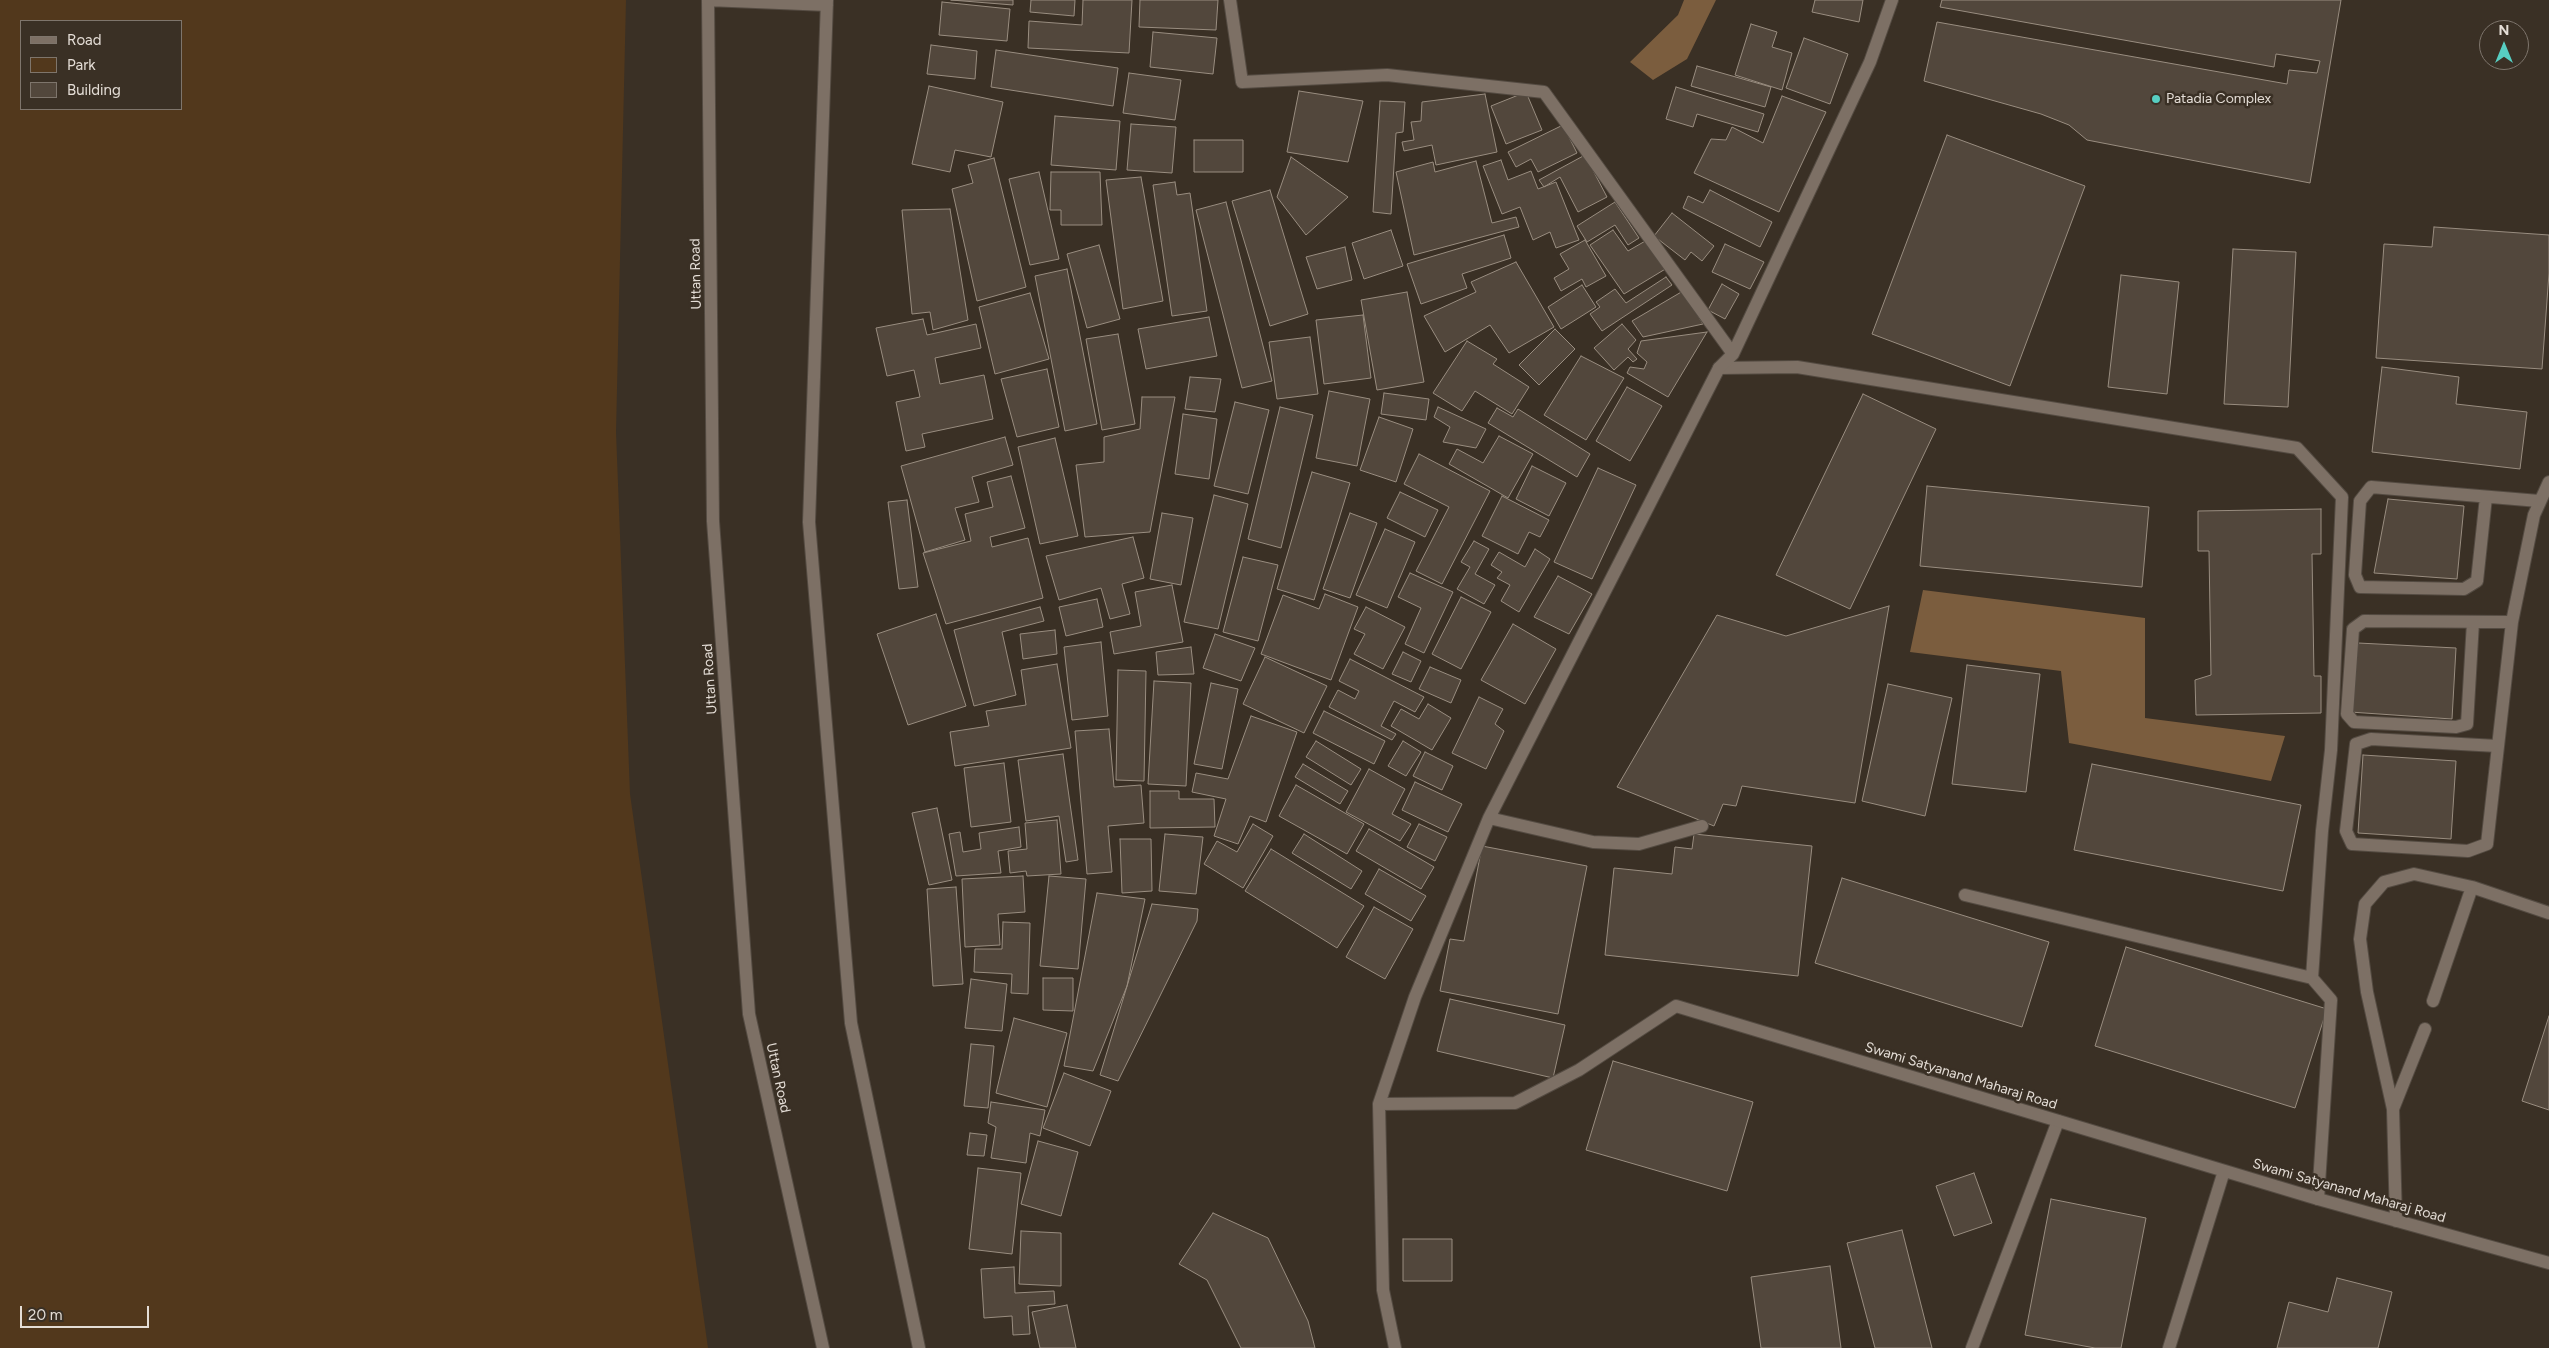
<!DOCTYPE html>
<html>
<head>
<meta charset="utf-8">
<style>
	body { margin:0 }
	#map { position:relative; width:2549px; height:1348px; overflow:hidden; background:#3a3025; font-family:Figtree,sans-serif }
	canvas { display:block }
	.legend { position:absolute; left:20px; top:20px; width:162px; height:90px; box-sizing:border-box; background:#3a3025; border:1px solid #7e756c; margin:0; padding:6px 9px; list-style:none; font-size:15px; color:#e4ddd6 }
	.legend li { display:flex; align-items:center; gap:10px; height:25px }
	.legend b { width:25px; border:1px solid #7e756c }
	.north { position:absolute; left:2479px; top:20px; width:50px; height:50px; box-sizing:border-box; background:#3a3025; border:1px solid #7e756c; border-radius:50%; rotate:0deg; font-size:14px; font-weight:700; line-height:20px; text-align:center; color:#e4ddd6 }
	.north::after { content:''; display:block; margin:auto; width:18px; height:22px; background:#57cec2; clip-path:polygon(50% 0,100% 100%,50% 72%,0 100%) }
	.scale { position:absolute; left:20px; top:1306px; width:129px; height:22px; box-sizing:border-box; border:2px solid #e4ddd6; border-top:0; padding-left:6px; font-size:15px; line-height:18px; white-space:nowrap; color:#e4ddd6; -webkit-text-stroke:4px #3a3025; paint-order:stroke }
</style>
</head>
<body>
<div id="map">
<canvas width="2549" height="1348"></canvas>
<ul class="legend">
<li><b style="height:6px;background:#7d7065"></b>Road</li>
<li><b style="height:14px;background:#52381c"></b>Park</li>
<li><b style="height:14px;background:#52473c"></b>Building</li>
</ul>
<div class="north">N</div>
<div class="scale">20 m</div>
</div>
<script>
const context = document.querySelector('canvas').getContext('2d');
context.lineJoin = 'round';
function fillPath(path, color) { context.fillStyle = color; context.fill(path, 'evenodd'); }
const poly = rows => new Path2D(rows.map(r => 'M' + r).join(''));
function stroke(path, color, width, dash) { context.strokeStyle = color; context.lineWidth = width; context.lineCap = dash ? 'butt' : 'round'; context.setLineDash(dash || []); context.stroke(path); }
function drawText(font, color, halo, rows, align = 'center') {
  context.font = font + ' Figtree,sans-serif'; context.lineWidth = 5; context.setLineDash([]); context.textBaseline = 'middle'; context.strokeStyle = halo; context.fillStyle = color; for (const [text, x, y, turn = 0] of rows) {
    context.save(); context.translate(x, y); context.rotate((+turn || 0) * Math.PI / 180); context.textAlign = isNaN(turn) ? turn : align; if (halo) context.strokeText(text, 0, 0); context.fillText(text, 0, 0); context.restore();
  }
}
const green = poly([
	[0,0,626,0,616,432,630,794,708,1348,0,1348],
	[21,21,181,21,181,109,21,109]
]);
const forest = poly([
	[1684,0,1716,0,1687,59,1653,80,1630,62,1678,15],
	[1923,590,2145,618,2145,718,2285,736,2271,781,2069,743,2061,671,1910,652]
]);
const building = poly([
	[951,0,1013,0,1013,5,951,0],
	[1031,0,1075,0,1074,16,1030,12,1031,0],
	[1083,0,1132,0,1129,53,1028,48,1029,21,1082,25,1083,0],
	[1140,0,1218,0,1216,30,1139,27,1140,0],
	[1815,0,1863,0,1859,22,1812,12,1815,0],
	[1942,0,2341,0,2310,183,2087,140,2069,125,2041,114,1924,81,1937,22,2287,84,2289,70,2317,73,2320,61,2276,54,2274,67,1940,7,1942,0],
	[942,2,1010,9,1007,41,939,35,942,2],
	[1751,24,1777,32,1772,47,1792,53,1782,90,1735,75,1751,24],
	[1153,32,1217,38,1213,74,1150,67,1153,32],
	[1804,38,1848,54,1830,104,1786,88,1804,38],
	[931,45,977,51,975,79,927,74,931,45],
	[996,50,1118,68,1113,106,991,87,996,50],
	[1697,66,1771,87,1765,107,1691,86,1697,66],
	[1129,73,1181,80,1175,120,1123,113,1129,73],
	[929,86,1003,102,991,157,955,150,950,172,912,164,929,86],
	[1676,87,1764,114,1758,132,1697,114,1693,127,1666,119,1676,87],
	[1299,91,1363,101,1348,162,1287,152,1299,91],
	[1526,92,1542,130,1506,144,1491,106,1526,92],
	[1485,94,1497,152,1436,165,1432,145,1404,151,1402,142,1414,140,1411,122,1421,121,1422,102,1485,94],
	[1782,96,1826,112,1779,212,1694,173,1711,139,1726,140,1732,127,1763,143,1782,96],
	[1380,101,1405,102,1403,132,1396,133,1391,214,1373,212,1380,101],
	[1055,116,1120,121,1116,170,1051,165,1055,116],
	[1131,124,1176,127,1172,173,1127,170,1131,124],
	[1563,125,1577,153,1538,172,1531,159,1516,167,1508,152,1563,125],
	[1947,135,2085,186,2010,386,1872,334,1947,135],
	[1194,140,1243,140,1243,172,1194,172,1194,140],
	[1585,155,1607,197,1578,212,1560,177,1544,187,1539,180,1585,155],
	[1291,157,1348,197,1306,235,1277,197,1291,157],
	[994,158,1026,287,977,301,952,189,973,183,968,165,994,158],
	[1501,160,1508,180,1531,171,1538,189,1556,182,1579,240,1556,248,1550,232,1533,240,1520,207,1502,214,1483,166,1501,160],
	[1476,161,1492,223,1516,217,1519,227,1414,255,1396,172,1433,162,1435,172,1476,161],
	[1039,172,1059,259,1030,265,1009,179,1039,172],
	[1051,172,1100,172,1102,225,1061,225,1061,210,1050,210,1051,172],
	[1141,177,1163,301,1123,309,1106,180,1141,177],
	[1175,182,1177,195,1190,193,1207,311,1172,316,1153,185,1175,182],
	[1270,190,1308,314,1270,326,1232,201,1270,190],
	[1710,190,1772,222,1760,247,1683,208,1688,196,1703,203,1710,190],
	[1226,202,1272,381,1242,388,1196,210,1226,202],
	[1615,202,1639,238,1628,245,1615,225,1587,242,1577,226,1615,202],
	[950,209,968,320,933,330,930,312,912,314,902,210,950,209],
	[1672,213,1714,246,1702,261,1691,252,1685,260,1654,236,1672,213],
	[2434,227,2549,235,2549,273,2542,369,2376,358,2384,244,2432,247,2434,227],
	[1391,230,1403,266,1364,279,1352,243,1391,230],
	[1613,230,1628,251,1647,240,1667,268,1624,294,1590,245,1613,230],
	[1504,235,1511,258,1462,274,1467,288,1421,304,1407,264,1504,235],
	[1585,240,1606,276,1586,287,1582,279,1561,291,1554,278,1569,269,1560,254,1585,240],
	[1725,244,1764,262,1750,289,1712,272,1725,244],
	[1099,245,1120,319,1087,328,1067,254,1099,245],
	[1345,247,1352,280,1317,289,1306,257,1345,247],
	[2233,249,2296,252,2288,407,2224,404,2233,249],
	[1516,262,1554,327,1509,353,1490,325,1445,352,1424,316,1476,292,1471,282,1516,262],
	[1067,269,1097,424,1065,431,1035,276,1067,269],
	[2121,275,2179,282,2167,394,2108,387,2121,275],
	[1666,277,1672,285,1602,331,1590,314,1600,307,1596,302,1615,289,1626,303,1666,277],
	[1722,284,1739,294,1725,319,1708,310,1722,284],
	[1582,285,1596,307,1561,329,1548,307,1582,285],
	[1683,291,1703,324,1643,337,1632,321,1683,291],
	[1407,292,1424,382,1377,390,1361,300,1407,292],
	[1030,293,1049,359,995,374,979,307,1030,293],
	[1363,315,1371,378,1324,384,1316,320,1363,315],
	[1209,317,1217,356,1146,369,1138,329,1209,317],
	[923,319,927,335,976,324,981,348,935,358,940,384,984,375,993,419,922,434,925,447,906,451,896,402,920,397,914,370,887,376,876,328,923,319],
	[1622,324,1636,340,1628,349,1637,359,1633,362,1628,357,1614,370,1594,348,1622,324],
	[1555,329,1575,349,1539,385,1519,365,1555,329],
	[1707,332,1668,397,1627,373,1630,367,1644,369,1647,362,1637,353,1641,341,1707,332],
	[1118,334,1135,424,1102,430,1086,339,1118,334],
	[1310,337,1318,394,1277,399,1269,342,1310,337],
	[1467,341,1497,359,1493,364,1529,387,1512,414,1475,391,1462,411,1433,393,1467,341],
	[1581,356,1624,378,1586,440,1544,415,1581,356],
	[2382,367,2459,377,2456,404,2527,412,2520,469,2372,452,2382,367],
	[1047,369,1059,427,1017,437,1001,379,1047,369],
	[1190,377,1221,379,1215,412,1185,409,1190,377],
	[1627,387,1662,406,1630,461,1596,441,1627,387],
	[1329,391,1370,399,1357,466,1316,458,1329,391],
	[1384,393,1429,399,1426,420,1381,414,1384,393],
	[1863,394,1936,429,1850,609,1776,575,1863,394],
	[1142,397,1175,397,1150,532,1085,537,1076,465,1104,462,1104,437,1140,429,1142,397],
	[1235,402,1269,410,1248,494,1214,486,1235,402],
	[1280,407,1313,415,1281,548,1248,539,1280,407],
	[1438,407,1486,429,1476,448,1443,442,1450,427,1434,417,1438,407],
	[1497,408,1513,417,1518,409,1590,454,1577,477,1488,423,1497,408],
	[1183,414,1217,419,1209,479,1175,474,1183,414],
	[1379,417,1413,429,1396,482,1360,470,1379,417],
	[1499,436,1533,454,1508,498,1449,464,1457,449,1483,463,1499,436],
	[1005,437,1013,465,972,477,979,502,955,508,965,540,925,552,901,466,1005,437],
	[1055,438,1078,536,1040,544,1018,447,1055,438],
	[1419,454,1490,491,1442,584,1416,571,1449,507,1404,484,1419,454],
	[1532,466,1566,483,1549,516,1516,499,1532,466],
	[1598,468,1636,485,1592,579,1554,562,1598,468],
	[1312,472,1350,483,1314,600,1277,589,1312,472],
	[1011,476,1025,528,990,537,992,547,1028,538,1043,598,946,624,923,553,971,541,965,514,993,507,987,482,1011,476],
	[1927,486,2149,507,2142,587,1920,566,1927,486],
	[1400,492,1438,510,1425,537,1387,518,1400,492],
	[1214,495,1248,504,1218,629,1184,622,1214,495],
	[1502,496,1549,520,1540,537,1529,532,1518,554,1482,536,1502,496],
	[2388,499,2464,506,2457,579,2374,573,2388,499],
	[907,500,918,587,899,589,888,502,907,500],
	[2321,509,2321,554,2312,554,2314,676,2321,676,2321,713,2196,715,2195,680,2211,675,2209,551,2198,551,2198,511,2321,509],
	[1162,513,1193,518,1181,585,1150,579,1162,513],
	[1350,513,1377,523,1350,598,1323,589,1350,513],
	[1385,529,1415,542,1387,608,1356,595,1385,529],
	[1133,537,1144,578,1122,584,1130,614,1110,619,1101,588,1059,600,1046,556,1133,537],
	[1474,541,1489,549,1475,574,1495,585,1484,604,1457,589,1470,567,1461,562,1474,541],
	[1535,549,1550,559,1519,612,1501,601,1510,585,1497,578,1502,572,1491,565,1499,552,1525,567,1535,549],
	[1243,557,1278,565,1258,641,1223,632,1243,557],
	[1410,573,1453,592,1424,653,1405,644,1421,608,1398,597,1410,573],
	[1558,576,1592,594,1569,634,1534,617,1558,576],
	[1172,585,1183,642,1114,654,1110,632,1141,626,1135,592,1172,585],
	[1325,594,1358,607,1331,680,1261,654,1283,595,1319,609,1325,594],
	[1461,597,1491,612,1461,669,1432,654,1461,597],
	[1097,599,1103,627,1066,636,1059,607,1097,599],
	[1889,606,1855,803,1742,786,1736,806,1723,804,1714,826,1617,787,1717,615,1786,636,1889,606],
	[1040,607,1044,621,1002,632,1016,695,974,706,954,630,1040,607],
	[1366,607,1405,627,1383,669,1354,654,1365,634,1354,629,1366,607],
	[936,614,966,706,908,725,877,634,936,614],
	[1513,624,1556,649,1525,704,1481,680,1513,624],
	[1055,630,1057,654,1023,659,1020,634,1055,630],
	[1215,634,1255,648,1241,681,1203,668,1215,634],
	[1101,642,1108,716,1072,720,1064,647,1101,642],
	[2358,643,2456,648,2452,719,2350,712,2358,643],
	[1191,647,1194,674,1158,675,1156,652,1191,647],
	[1403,652,1421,661,1411,682,1392,674,1403,652],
	[1265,657,1327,686,1304,733,1243,704,1265,657],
	[1350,659,1424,697,1415,712,1394,701,1381,726,1396,734,1392,740,1329,707,1338,690,1355,699,1359,691,1339,681,1350,659],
	[1057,664,1071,748,955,766,950,732,989,726,986,711,1026,705,1021,670,1057,664],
	[1967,665,2040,674,2026,792,1952,784,1967,665],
	[1430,667,1461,680,1451,703,1419,689,1430,667],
	[1118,670,1146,671,1144,781,1116,780,1118,670],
	[1154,681,1191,683,1186,786,1148,784,1154,681],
	[1211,683,1238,689,1222,769,1194,764,1211,683],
	[1888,684,1952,698,1925,816,1862,801,1888,684],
	[1479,697,1503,709,1495,724,1504,731,1486,769,1452,753,1479,697],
	[1428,704,1451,718,1432,750,1391,726,1401,709,1419,719,1428,704],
	[1324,711,1385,741,1374,764,1313,733,1324,711],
	[1251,716,1297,732,1266,822,1250,816,1238,844,1214,836,1226,799,1192,792,1196,773,1228,779,1251,716],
	[1109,729,1114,787,1141,785,1144,823,1108,826,1112,872,1087,874,1075,731,1109,729],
	[1316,741,1361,769,1351,785,1306,757,1316,741],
	[1403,741,1421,752,1406,776,1388,766,1403,741],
	[1425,752,1453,766,1442,790,1413,776,1425,752],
	[1063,754,1078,860,1066,862,1059,816,1026,821,1018,760,1063,754],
	[2363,755,2456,761,2451,839,2358,833,2363,755],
	[1004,763,1011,822,971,827,964,768,1004,763],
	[1303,764,1348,791,1340,804,1295,777,1303,764],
	[2092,764,2301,805,2283,891,2074,850,2092,764],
	[1369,769,1405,789,1392,814,1411,824,1400,841,1346,812,1369,769],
	[1415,782,1462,804,1448,832,1402,810,1415,782],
	[1296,785,1364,824,1347,854,1279,816,1296,785],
	[1150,791,1179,791,1179,799,1214,799,1215,827,1150,828,1150,791],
	[937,808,952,880,929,885,912,813,937,808],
	[1057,820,1061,874,1027,876,1026,871,1010,873,1008,851,1027,849,1025,823,1057,820],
	[1253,824,1273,836,1243,888,1204,864,1217,841,1237,852,1253,824],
	[1419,824,1447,837,1435,861,1407,847,1419,824],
	[1019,827,1021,847,998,851,1001,873,956,876,949,834,960,832,963,852,981,849,979,833,1019,827],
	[1369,829,1434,867,1421,889,1356,851,1369,829],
	[1165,834,1203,837,1196,894,1159,891,1165,834],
	[1304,834,1362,871,1351,889,1292,853,1304,834],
	[1694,834,1812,846,1798,976,1605,955,1614,868,1672,874,1675,847,1692,849,1694,834],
	[1120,839,1151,839,1152,891,1122,893,1120,839],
	[1482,846,1587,866,1558,1014,1440,991,1450,939,1464,941,1482,846],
	[1271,849,1364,906,1337,948,1245,891,1271,849],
	[1379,869,1426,896,1411,921,1365,894,1379,869],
	[1023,876,1025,912,998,914,1000,945,965,947,962,879,1023,876],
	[1049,876,1086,879,1078,969,1040,966,1049,876],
	[1842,878,2049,942,2022,1027,1815,963,1842,878],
	[956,887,963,984,933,986,927,889,956,887],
	[1097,893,1145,899,1127,986,1093,1071,1064,1066,1097,893],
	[1152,904,1198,909,1197,921,1118,1081,1100,1075,1152,904],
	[1374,907,1413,929,1385,979,1346,957,1374,907],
	[1003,922,1030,923,1028,994,1011,993,1012,974,974,972,975,949,1002,949,1003,922],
	[2126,947,2327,1009,2295,1108,2095,1046,2126,947],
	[1043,978,1073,978,1073,1011,1043,1010,1043,978],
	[971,979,1007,984,1002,1031,965,1028,971,979],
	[1450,999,1565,1025,1553,1078,1437,1051,1450,999],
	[2549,1016,2549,1110,2522,1101,2549,1016],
	[1014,1018,1067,1033,1047,1107,996,1093,1014,1018],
	[971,1044,994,1046,988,1108,964,1106,971,1044],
	[1613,1061,1753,1102,1727,1191,1586,1150,1613,1061],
	[1064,1073,1111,1091,1090,1146,1043,1128,1064,1073],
	[991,1102,1045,1110,1040,1136,1030,1133,1026,1163,991,1158,996,1127,988,1123,991,1102],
	[970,1133,987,1135,984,1156,967,1155,970,1133],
	[1038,1141,1078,1152,1061,1216,1021,1204,1038,1141],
	[978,1168,1021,1173,1012,1254,969,1249,978,1168],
	[1974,1173,1992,1223,1954,1236,1936,1186,1974,1173],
	[2051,1199,2146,1218,2121,1348,2095,1348,2025,1335,2051,1199],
	[1213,1213,1268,1238,1308,1321,1315,1348,1241,1348,1207,1280,1179,1264,1213,1213],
	[1902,1230,1932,1348,1875,1348,1847,1243,1902,1230],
	[1021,1231,1061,1233,1061,1286,1019,1284,1021,1231],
	[1403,1239,1452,1239,1452,1281,1403,1281,1403,1239],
	[1830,1266,1841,1348,1761,1348,1751,1277,1830,1266],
	[1014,1267,1015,1293,1054,1291,1055,1304,1028,1306,1030,1334,1013,1335,1012,1316,984,1318,981,1269,1014,1267],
	[2337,1278,2392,1292,2378,1348,2277,1348,2289,1302,2328,1312,2337,1278],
	[1067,1305,1076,1348,1040,1348,1032,1312,1067,1305]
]);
const lane = poly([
	[1719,368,1797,367,2297,448,2342,497,2331,750,2322,831,2312,978,2331,1000,2318,1199],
	[1965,895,2312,978],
	[1972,1348,2058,1121]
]);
const street = poly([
	[1230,0,1242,82,1387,75,1544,92,1733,354],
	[2486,497,2477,581,2464,589,2360,587,2355,575,2360,501,2371,487,2539,501],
	[2473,622,2467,724,2456,727,2354,722,2347,714,2353,629,2364,621,2512,622],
	[2497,746,2371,739,2356,744,2346,831,2352,844,2468,851,2487,844,2512,622,2534,515,2549,482],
	[1489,818,1593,842,1639,844,1702,826],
	[2433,1001,2472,887],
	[1379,1104,1515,1103,1579,1070,1676,1006,2318,1199,2549,1263],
	[2393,1109,2425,1029],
	[2396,1221,2393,1109,2367,992,2360,939,2365,904,2384,882,2414,874,2472,887,2549,913],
	[1395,1348,1383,1290,1379,1104,1415,997,1489,818,1719,368,1733,354,1870,62,1892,0],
	[2169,1348,2224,1171]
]);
const secondary = poly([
	[708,0,713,521,749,1014,823,1348],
	[708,0,827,5],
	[827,0,809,522,851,1023,919,1348]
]);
const markers = [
	[2156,99,5,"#57cec2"]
];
const poiNames = [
	["Patadia Complex",2166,99]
];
const streetNames = [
	["Uttan Road",696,274,-91],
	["Uttan Road",710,679,-94],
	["Swami Satyanand Maharaj Road",1961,1076,17],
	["Uttan Road",778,1078,78],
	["Swami Satyanand Maharaj Road",2349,1191,16]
];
fillPath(green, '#52381c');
fillPath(forest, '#7b5d3e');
fillPath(building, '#52473c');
stroke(building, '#998d80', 1);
stroke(lane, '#544b42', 14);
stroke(street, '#544b42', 14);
stroke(secondary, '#544b42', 14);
stroke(lane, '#7d7065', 12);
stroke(street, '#7d7065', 12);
stroke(secondary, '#7d7065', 12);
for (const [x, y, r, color] of markers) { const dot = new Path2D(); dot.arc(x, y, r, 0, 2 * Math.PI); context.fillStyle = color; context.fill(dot); stroke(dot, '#3a3025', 2); }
drawText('14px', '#e4ddd6', '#3a3025', poiNames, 'left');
drawText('14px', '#e4ddd6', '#3a3025', streetNames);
</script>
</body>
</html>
